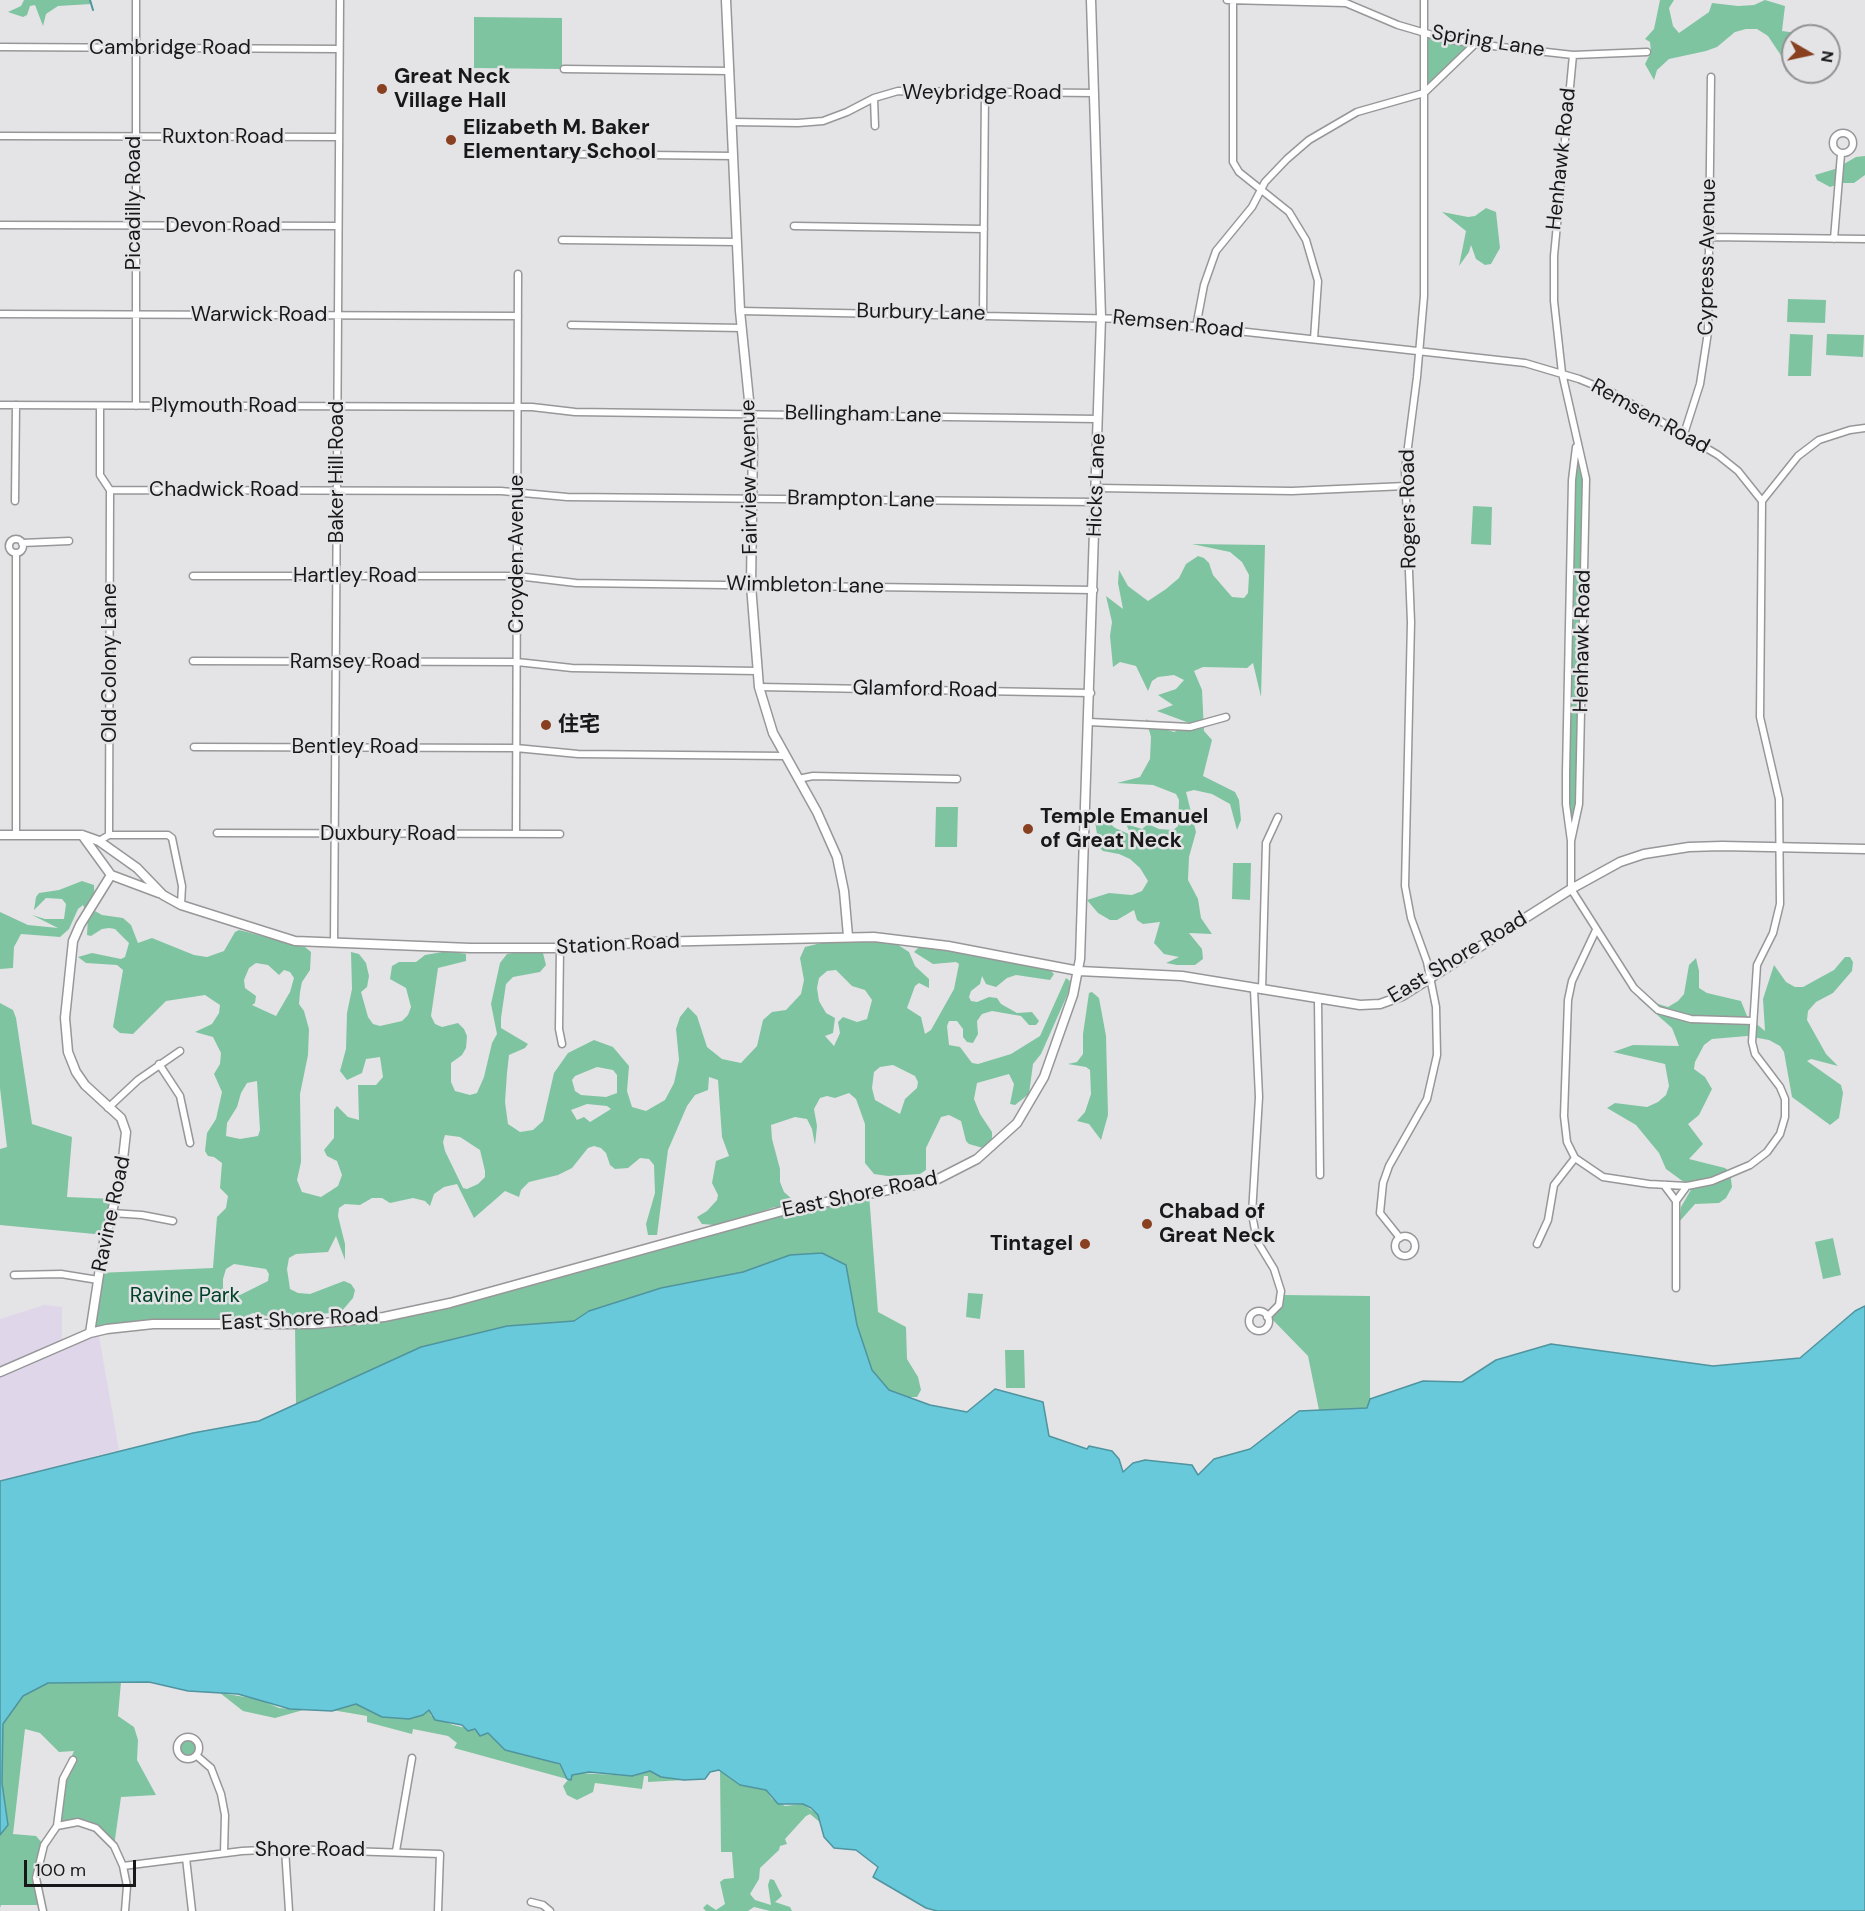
<!DOCTYPE html>
<html>
<head>
<meta charset="utf-8">
<style>
	body { margin:0 }
	#map { position:relative; width:1865px; height:1911px; overflow:hidden; background:#e4e4e7; font-family:"DM Sans",sans-serif }
	canvas { display:block }
	.north { position:absolute; left:1781px; top:24px; width:60px; height:60px; box-sizing:border-box; background:#e4e4e7; border:2px solid #929295; border-radius:50%; rotate:99deg; font-size:16px; font-weight:700; line-height:24px; text-align:center; color:#181819 }
	.north::after { content:''; display:block; margin:auto; width:21px; height:27px; background:#884021; clip-path:polygon(50% 0,100% 100%,50% 72%,0 100%) }
	.scale { position:absolute; left:24px; top:1860px; width:112px; height:27px; box-sizing:border-box; border:3px solid #181819; border-top:0; padding-left:8px; font-size:18px; line-height:21px; white-space:nowrap; color:#181819; -webkit-text-stroke:4px #e4e4e7; paint-order:stroke }
</style>
</head>
<body>
<div id="map">
<canvas width="1865" height="1911"></canvas>
<div class="north">N</div>
<div class="scale">100 m</div>
</div>
<script>
const context = document.querySelector('canvas').getContext('2d');
context.lineJoin = 'round';
function fillPath(path, color) { context.fillStyle = color; context.fill(path, 'evenodd'); }
const poly = rows => new Path2D(rows.map(r => 'M' + r).join(''));
function stroke(path, color, width, dash) { context.strokeStyle = color; context.lineWidth = width; context.lineCap = dash ? 'butt' : 'round'; context.setLineDash(dash || []); context.stroke(path); }
function drawText(font, color, halo, rows, align = 'center') {
  context.font = font + ' "DM Sans","Noto Sans SC",sans-serif'; context.lineWidth = 5; context.setLineDash([]); context.textBaseline = 'middle'; context.strokeStyle = halo; context.fillStyle = color; for (const [text, x, y, turn = 0] of rows) {
    context.save(); context.translate(x, y); context.rotate((+turn || 0) * Math.PI / 180); context.textAlign = isNaN(turn) ? turn : align; if (halo) context.strokeText(text, 0, 0); context.fillText(text, 0, 0); context.restore();
  }
}
const commercial = poly([
	[44,1305,62,1307,62,1345,98,1330,119,1450,0,1481,0,1319]
]);
const green = poly([
	[24,0,90,0,91,4,58,6,46,14,43,26,35,5,30,6,27,15,23,17,8,12,21,6],
	[1660,0,1674,0,1669,8,1673,26,1679,33,1709,12,1712,3,1738,6,1754,5,1765,0,1785,6,1782,31,1797,33,1810,29,1816,30,1817,36,1793,36,1793,58,1786,72,1782,57,1768,36,1757,29,1746,29,1735,32,1717,47,1706,51,1669,59,1657,70,1654,80,1645,64,1651,52,1650,42,1645,39,1654,29],
	[474,17,562,18,562,69,474,68],
	[1426,35,1448,42,1471,45,1426,89],
	[1865,156,1865,175,1854,183,1842,183,1830,187,1817,180,1815,175,1835,169,1856,157],
	[1486,208,1496,212,1500,248,1491,264,1485,265,1476,259,1471,245,1469,252,1459,266,1466,231,1442,212,1468,217,1475,216],
	[1788,299,1826,300,1825,323,1787,322],
	[1790,334,1813,335,1811,376,1788,376],
	[1827,334,1864,335,1863,357,1826,355],
	[1576,442,1586,479,1579,804,1571,841,1566,804,1572,480],
	[1473,506,1492,507,1491,545,1471,544],
	[1192,544,1265,545,1261,697,1253,663,1247,668,1203,667,1194,671,1202,690,1204,731,1212,740,1203,776,1235,792,1239,800,1241,820,1237,830,1230,804,1212,794,1194,790,1186,792,1196,832,1189,857,1188,880,1198,899,1201,918,1212,934,1189,933,1202,949,1203,959,1195,965,1177,965,1166,963,1179,957,1164,954,1154,943,1160,922,1143,924,1137,920,1134,910,1117,920,1110,920,1098,913,1087,900,1109,893,1132,895,1142,891,1148,881,1140,868,1130,859,1119,854,1103,851,1099,847,1094,815,1102,816,1115,828,1131,835,1126,824,1142,829,1148,824,1159,829,1173,830,1178,826,1179,800,1176,794,1153,785,1117,783,1140,777,1150,759,1151,737,1146,719,1158,727,1174,732,1192,724,1157,711,1173,705,1158,695,1176,689,1184,680,1174,675,1158,677,1152,681,1148,691,1136,666,1120,662,1113,667,1110,636,1112,622,1106,596,1123,609,1118,583,1119,570,1128,586,1148,601,1166,589,1179,578,1186,564,1198,556,1204,558,1209,563,1213,575,1232,597,1244,598,1248,593,1249,575,1242,562,1230,552],
	[936,807,958,807,957,847,935,847],
	[1233,863,1251,863,1250,900,1232,899],
	[82,881,94,885,95,911,102,915,123,918,131,925,138,943,152,938,194,955,207,957,224,951,235,932,239,930,305,947,311,952,310,970,302,982,300,992,299,1004,304,1011,309,1029,308,1055,300,1094,301,1162,297,1180,302,1192,321,1197,338,1186,342,1175,337,1161,327,1156,324,1150,334,1138,334,1110,337,1106,348,1117,359,1120,358,1085,376,1085,383,1077,380,1057,366,1059,362,1073,347,1080,340,1071,346,1049,347,1013,352,989,351,952,359,954,366,963,369,976,367,987,361,992,368,1017,373,1024,380,1026,402,1021,408,1015,411,1007,406,988,390,979,392,966,399,962,416,962,425,955,448,951,466,954,466,961,438,968,431,1016,435,1024,442,1027,458,1023,464,1029,467,1036,466,1048,462,1055,451,1063,451,1082,455,1091,470,1095,477,1093,484,1077,492,1043,497,1034,491,1004,500,963,507,954,527,951,543,953,546,965,540,972,513,977,506,984,501,1018,501,1028,528,1044,525,1048,509,1055,507,1073,505,1102,508,1124,520,1132,533,1130,543,1121,554,1073,568,1053,594,1040,613,1047,629,1066,627,1091,632,1107,646,1111,665,1100,674,1083,679,1060,676,1029,680,1017,688,1007,697,1016,707,1047,722,1059,741,1063,757,1046,763,1020,772,1012,786,1010,801,994,804,980,800,958,805,947,821,943,862,941,895,943,909,952,915,966,929,979,929,988,919,983,915,986,907,1008,921,1017,925,1034,931,1030,954,989,959,964,956,962,933,964,914,952,920,946,1050,970,1054,974,1050,980,1016,975,1007,978,996,987,986,984,982,976,980,984,971,991,969,997,971,1001,977,1002,989,997,997,998,1001,1004,1017,1013,1032,1012,1039,1021,1036,1025,1029,1025,1021,1016,992,1011,982,1014,977,1021,978,1034,973,1043,967,1042,963,1037,963,1029,957,1021,949,1021,947,1026,949,1045,960,1047,972,1063,978,1064,1011,1054,1040,1036,1066,978,1070,981,1069,991,1041,1054,1033,1064,1029,1094,1015,1105,1010,1104,1014,1084,1009,1074,977,1083,974,1099,980,1114,992,1132,992,1141,983,1148,969,1144,966,1141,961,1121,949,1115,941,1117,926,1148,926,1170,920,1174,888,1176,874,1174,865,1163,865,1124,856,1099,849,1093,835,1098,827,1096,820,1098,814,1109,817,1126,815,1145,812,1129,807,1119,795,1117,771,1125,772,1139,780,1169,780,1182,784,1192,792,1199,791,1205,787,1208,775,1207,738,1219,714,1225,702,1224,697,1217,707,1211,717,1200,718,1195,712,1183,716,1161,729,1156,722,1137,718,1080,709,1077,708,1090,695,1095,687,1106,668,1150,657,1235,648,1235,646,1224,655,1193,654,1165,649,1159,640,1158,628,1168,615,1169,610,1165,606,1153,601,1148,594,1146,588,1148,572,1168,558,1175,529,1182,521,1190,519,1197,505,1191,474,1218,457,1184,444,1187,434,1194,430,1206,425,1201,413,1198,390,1203,382,1198,372,1198,360,1205,345,1204,339,1208,338,1216,345,1244,345,1260,336,1236,328,1252,296,1254,289,1258,287,1269,290,1289,298,1293,310,1294,344,1281,351,1284,355,1290,353,1298,341,1312,276,1318,253,1313,232,1322,226,1322,221,1316,222,1325,153,1324,90,1333,98,1273,213,1268,217,1217,226,1208,228,1196,220,1188,222,1163,214,1157,208,1156,205,1151,207,1133,216,1119,222,1092,214,1074,220,1064,221,1053,213,1037,195,1032,212,1024,219,1013,220,1005,205,995,166,1001,133,1034,120,1033,113,1027,123,970,117,965,86,963,78,957,92,953,121,959,125,957,129,943,115,929,109,928,102,929,91,936,87,935,88,916,83,905,78,909,69,929,60,937,21,934,14,947,13,968,0,969,0,912,28,925,58,928,32,915,45,919,64,919,66,904,62,899,46,898,34,910,36,897,39,893,59,890],
	[256,963,268,965,279,975,284,970,290,972,294,978,290,992,276,1016,252,1005,255,1003,256,996,245,988,244,980,249,968],
	[836,970,852,986,865,990,872,1000,867,1019,857,1022,843,1017,838,1022,840,1033,834,1046,825,1036,833,1033,835,1018,826,1013,819,1001,817,988,819,978,827,971],
	[893,1065,915,1076,918,1082,917,1088,905,1099,900,1114,875,1100,872,1088,874,1072,880,1067],
	[597,1067,613,1070,617,1075,617,1093,606,1097,581,1095,575,1091,572,1080,575,1076],
	[257,1081,260,1130,258,1136,240,1139,226,1136,227,1123,237,1107,241,1093,247,1083],
	[587,1104,607,1106,611,1109,590,1122,584,1117,577,1120,571,1110],
	[445,1135,460,1137,480,1150,485,1171,485,1177,478,1184,467,1189,463,1188,445,1151,443,1142],
	[234,1264,266,1269,269,1274,268,1281,240,1295,227,1293,223,1288,223,1279,226,1269],
	[1845,957,1850,957,1853,962,1852,971,1833,993,1816,1002,1808,1011,1807,1020,1826,1054,1838,1066,1811,1059,1807,1061,1841,1085,1843,1093,1839,1118,1830,1125,1792,1097,1784,1052,1780,1046,1769,1040,1747,1036,1712,1039,1704,1045,1695,1062,1694,1069,1705,1077,1712,1089,1699,1115,1688,1124,1703,1144,1689,1159,1725,1168,1730,1172,1732,1187,1726,1198,1719,1203,1695,1204,1679,1222,1681,1207,1692,1188,1666,1169,1659,1153,1636,1125,1607,1108,1615,1103,1647,1107,1658,1102,1666,1095,1669,1086,1665,1064,1613,1052,1633,1045,1679,1046,1672,1028,1638,998,1668,1007,1678,1001,1684,994,1689,965,1696,958,1699,971,1699,988,1707,993,1741,1001,1747,1016,1765,1031,1763,999,1774,965,1786,982,1795,987,1803,987,1834,970],
	[1092,992,1099,998,1106,1036,1108,1115,1101,1140,1089,1124,1077,1121,1085,1112,1091,1094,1090,1070,1086,1067,1068,1064,1077,1062,1083,1054,1083,1034,1089,993],
	[0,1003,13,1010,16,1018,32,1124,72,1137,67,1197,114,1199,105,1235,0,1225,0,1149,7,1147,0,1088],
	[869,1194,878,1312,906,1327,907,1359,918,1377,921,1390,917,1397,909,1397,889,1390,872,1371,857,1325,790,1255,743,1272,661,1288,589,1311,574,1321,421,1347,296,1404,295,1325,380,1318,702,1232],
	[1833,1238,1841,1275,1823,1279,1815,1242],
	[968,1293,983,1294,980,1319,966,1317],
	[1283,1295,1370,1296,1370,1399,1367,1408,1319,1410,1308,1356,1270,1317,1279,1309],
	[1005,1350,1024,1350,1025,1388,1006,1388],
	[121,1682,118,1716,134,1727,138,1740,137,1760,156,1795,121,1797,114,1846,88,1824,57,1826,68,1764,74,1751,59,1752,40,1733,25,1729,13,1834,36,1836,44,1845,38,1864,40,1905,1,1905,0,1908,0,1835,8,1825,2,1783,3,1724,23,1696,48,1683],
	[220,1693,258,1699,279,1708,303,1710,275,1718,243,1711],
	[356,1704,382,1717,413,1718,429,1710,431,1716,453,1725,487,1733,500,1742,560,1765,567,1779,454,1748,457,1743,448,1736,413,1729,412,1734,367,1722,367,1716,332,1710],
	'177 1748a11 11 0 1 1 22 0a11 11 0 1 1-22 0Z',
	[650,1771,661,1777,684,1780,648,1782,648,1776,644,1776,642,1789,595,1783,593,1792,577,1800,567,1795,563,1786,572,1775,578,1773,634,1776],
	[720,1771,740,1785,766,1790,772,1799,785,1806,803,1804,818,1815,822,1824,810,1814,806,1816,785,1839,787,1844,780,1846,779,1850,760,1868,759,1879,750,1894,755,1900,771,1905,768,1885,770,1879,774,1880,782,1896,775,1902,790,1907,792,1911,770,1911,754,1907,748,1911,706,1911,703,1908,707,1904,716,1910,725,1904,720,1882,724,1879,734,1878,732,1852,721,1852]
]);
const water = poly([
	[822,1253,846,1265,857,1325,872,1370,889,1390,930,1405,967,1412,995,1389,1043,1402,1049,1436,1087,1449,1089,1446,1112,1451,1119,1459,1123,1472,1133,1463,1145,1460,1192,1465,1198,1475,1214,1459,1250,1449,1299,1411,1367,1408,1370,1399,1423,1381,1462,1382,1496,1360,1551,1344,1713,1366,1800,1358,1855,1311,1865,1306,1865,1911,937,1911,926,1908,873,1877,878,1867,856,1850,834,1848,824,1837,818,1815,811,1808,803,1804,778,1804,766,1790,740,1785,719,1770,710,1772,705,1779,684,1780,661,1777,650,1771,632,1776,589,1772,572,1775,571,1780,567,1779,560,1764,505,1750,488,1733,480,1736,475,1729,468,1731,462,1725,435,1720,429,1710,423,1715,409,1719,382,1717,356,1704,332,1711,290,1709,238,1694,188,1691,149,1682,48,1683,23,1696,3,1724,2,1783,8,1825,0,1835,0,1481,193,1433,259,1421,421,1347,507,1326,574,1321,589,1311,661,1288,743,1272,790,1255,822,1253]
]);
const stream = poly([
	[90,0,93,10]
]);
const street = poly([
	[136,0,136,406],
	[1227,0,1346,3,1398,25,1446,39,1484,45,1573,55,1647,52],
	[1233,0,1233,162,1239,172,1289,212,1306,240,1318,281,1314,339],
	[0,47,339,49],
	[564,69,730,71],
	[874,98,875,126],
	[732,122,798,123,823,121,847,112,874,98,898,91,1094,93],
	'1833 143a10 10 0 1 1 20 0a10 10 0 1 1-20 0Z',
	[0,136,339,137],
	[563,154,733,156],
	[0,225,338,226],
	[794,226,984,229],
	[1709,237,1865,239],
	[1834,239,1841,154],
	[562,240,737,242],
	[740,311,1130,319,1525,363,1579,379,1611,392,1718,455,1738,471,1762,501,1760,717,1779,799,1780,904,1773,933,1757,965,1752,1042,1755,1054,1780,1087,1785,1099,1785,1117,1780,1134,1767,1152,1750,1165,1712,1181,1687,1186,1649,1184,1603,1177,1575,1158,1567,1142,1564,1116,1568,1000,1572,981,1596,930],
	[0,314,518,316],
	[983,314,985,91],
	[571,325,742,328],
	[1196,327,1204,285,1216,251,1252,207,1265,182,1287,159,1309,140,1357,112,1424,93,1475,44],
	[0,405,532,407,575,412,1098,419],
	[100,406,100,475,110,490],
	[1684,434,1700,384,1708,332,1711,77],
	[1576,447,1572,480,1566,773,1566,804,1571,841,1571,889,1634,988,1658,1010,1691,1019,1753,1021],
	[1097,488,1292,491,1406,486],
	[110,490,501,491,567,497,1096,502],
	[15,501,16,405],
	[1762,501,1798,456,1819,440,1850,430,1865,428],
	'9 546a7 7 0 1 1 14 0a7 7 0 1 1-14 0Z',
	[22,543,69,541],
	[193,576,517,576,576,583,1094,590],
	[193,661,517,662,572,668,757,671],
	[759,687,1091,693],
	[1089,722,1190,727,1226,717],
	[194,747,516,748,578,754,785,756],
	[798,779,813,776,957,779],
	[217,833,560,834],
	[516,834,518,274],
	[16,835,16,553],
	[109,835,110,490],
	[99,841,109,835,168,835,172,838,182,886,181,905],
	[1571,841,1579,804,1586,479,1562,373,1554,301,1554,256,1573,55],
	[334,943,340,0],
	[560,948,559,1029,562,1044],
	[1254,989,1259,1097,1252,1214,1257,1241,1274,1269,1281,1291,1279,1305,1267,1317],
	[1262,990,1266,843,1278,817],
	[1318,1000,1320,1175],
	[159,1064,180,1096,190,1143],
	[108,1108,138,1080,180,1051],
	[1664,1185,1676,1201,1676,1288],
	[1676,1201,1687,1186],
	[111,1213,142,1215,173,1221],
	'1395 1246a10 10 0 1 1 20 0a10 10 0 1 1-20 0Z',
	[1400,1238,1380,1213,1383,1183,1389,1166,1427,1099,1437,1055,1436,1007,1427,962,1411,918,1405,886,1411,622,1405,470,1417,377,1424,296,1424,0],
	[1537,1244,1548,1220,1554,1185,1575,1158],
	[14,1275,61,1274,98,1280],
	'1249 1321a10 10 0 1 1 20 0a10 10 0 1 1-20 0Z',
	'177 1748a11 11 0 1 1 22 0a11 11 0 1 1-22 0Z',
	[197,1756,211,1768,221,1794,225,1815,224,1853],
	[57,1826,63,1779,73,1760],
	[285,1849,289,1911],
	[396,1851,412,1758],
	[186,1858,192,1911],
	[123,1866,242,1851,285,1849,440,1854,438,1911],
	[531,1902,543,1905,550,1911],
	[43,1911,36,1878,44,1845,57,1826,78,1822,96,1828,114,1846,123,1866,127,1886,125,1911]
]);
const secondary = poly([
	[726,0,740,311,753,440,751,585,759,687,773,733,817,812,837,857,844,891,848,936],
	[0,835,82,835,99,841,137,868,163,895,181,905,295,941,470,948,560,948,649,942,874,937,948,946,1079,971,1182,976,1360,1005,1380,1004,1402,996,1571,889,1620,862,1644,854,1689,847,1722,846,1865,849],
	[82,835,111,875],
	[111,875,159,893],
	[90,1333,104,1242,121,1177,126,1132,121,1118,85,1085,76,1072,68,1052,65,1018,73,941,80,925,111,875],
	[0,1372,90,1333,107,1329,153,1324,314,1324,384,1317,450,1303,786,1210,934,1181,977,1159,1017,1123,1044,1077,1073,995,1080,959,1101,317,1091,0]
]);
const markers = [
	[382,89,6,"#884021"],
	[451,140,6,"#884021"],
	[546,725,6,"#884021"],
	[1028,829,6,"#884021"],
	[1147,1224,6,"#884021"],
	[1085,1244,6,"#884021"]
];
const streetNames = [
	["Spring Lane",1488,42,9],
	["Cambridge Road",170,48],
	["Weybridge Road",982,93],
	["Ruxton Road",223,137],
	["Henhawk Road",1562,159,-84],
	["Picadilly Road",134,203,-90],
	["Devon Road",223,226],
	["Cypress Avenue",1708,257,-89],
	["Burbury Lane",921,313,1],
	["Warwick Road",259,315],
	["Remsen Road",1178,325,6],
	["Plymouth Road",224,406],
	["Bellingham Lane",863,415,1],
	["Remsen Road",1650,417,29],
	["Baker Hill Road",337,472,-90],
	["Fairview Avenue",750,477,-91],
	["Hicks Lane",1097,485,-88],
	["Chadwick Road",224,490],
	["Brampton Lane",861,500,1],
	["Rogers Road",1409,509,-91],
	["Croyden Avenue",517,554,-90],
	["Hartley Road",355,576],
	["Wimbleton Lane",805,586,1],
	["Henhawk Road",1583,641,-89],
	["Ramsey Road",355,662],
	["Old Colony Lane",110,663,-90],
	["Glamford Road",925,690,1],
	["Bentley Road",355,747],
	["Duxbury Road",388,834],
	["Station Road",618,945,-3],
	["East Shore Road",1458,958,-31],
	["East Shore Road",860,1195,-12],
	["Ravine Road",112,1214,-78],
	["East Shore Road",300,1320,-3],
	["Shore Road",310,1850]
];
const poiNames = [
	["Great Neck",394,77],
	["Village Hall",394,101],
	["Elizabeth M. Baker",463,128],
	["Elementary School",463,152],
	["住宅",558,725],
	["Temple Emanuel",1040,817],
	["of Great Neck",1040,841],
	["Chabad of",1159,1212],
	["Great Neck",1159,1236],
	["Tintagel",1073,1244,"right"]
];
const parkNames = [
	["Ravine Park",185,1296]
];
fillPath(commercial, '#e0d6ea');
fillPath(green, '#7fc4a0');
fillPath(water, '#67c9d9');
stroke(water, '#4f949f', 1.5);
stroke(stream, '#4f949f', 2);
stroke(street, '#979799', 9);
stroke(secondary, '#979799', 11);
stroke(street, '#fff', 6);
stroke(secondary, '#fff', 8);
for (const [x, y, r, color] of markers) { const dot = new Path2D(); dot.arc(x, y, r, 0, 2 * Math.PI); context.fillStyle = color; context.fill(dot); stroke(dot, '#e4e4e7', 2); }
drawText('21px', '#181819', '#e4e4e7', streetNames);
drawText('bold 21px', '#181819', '#e4e4e7', poiNames, 'left');
drawText('21px', '#004128', '#e4e4e7', parkNames);
</script>
</body>
</html>
